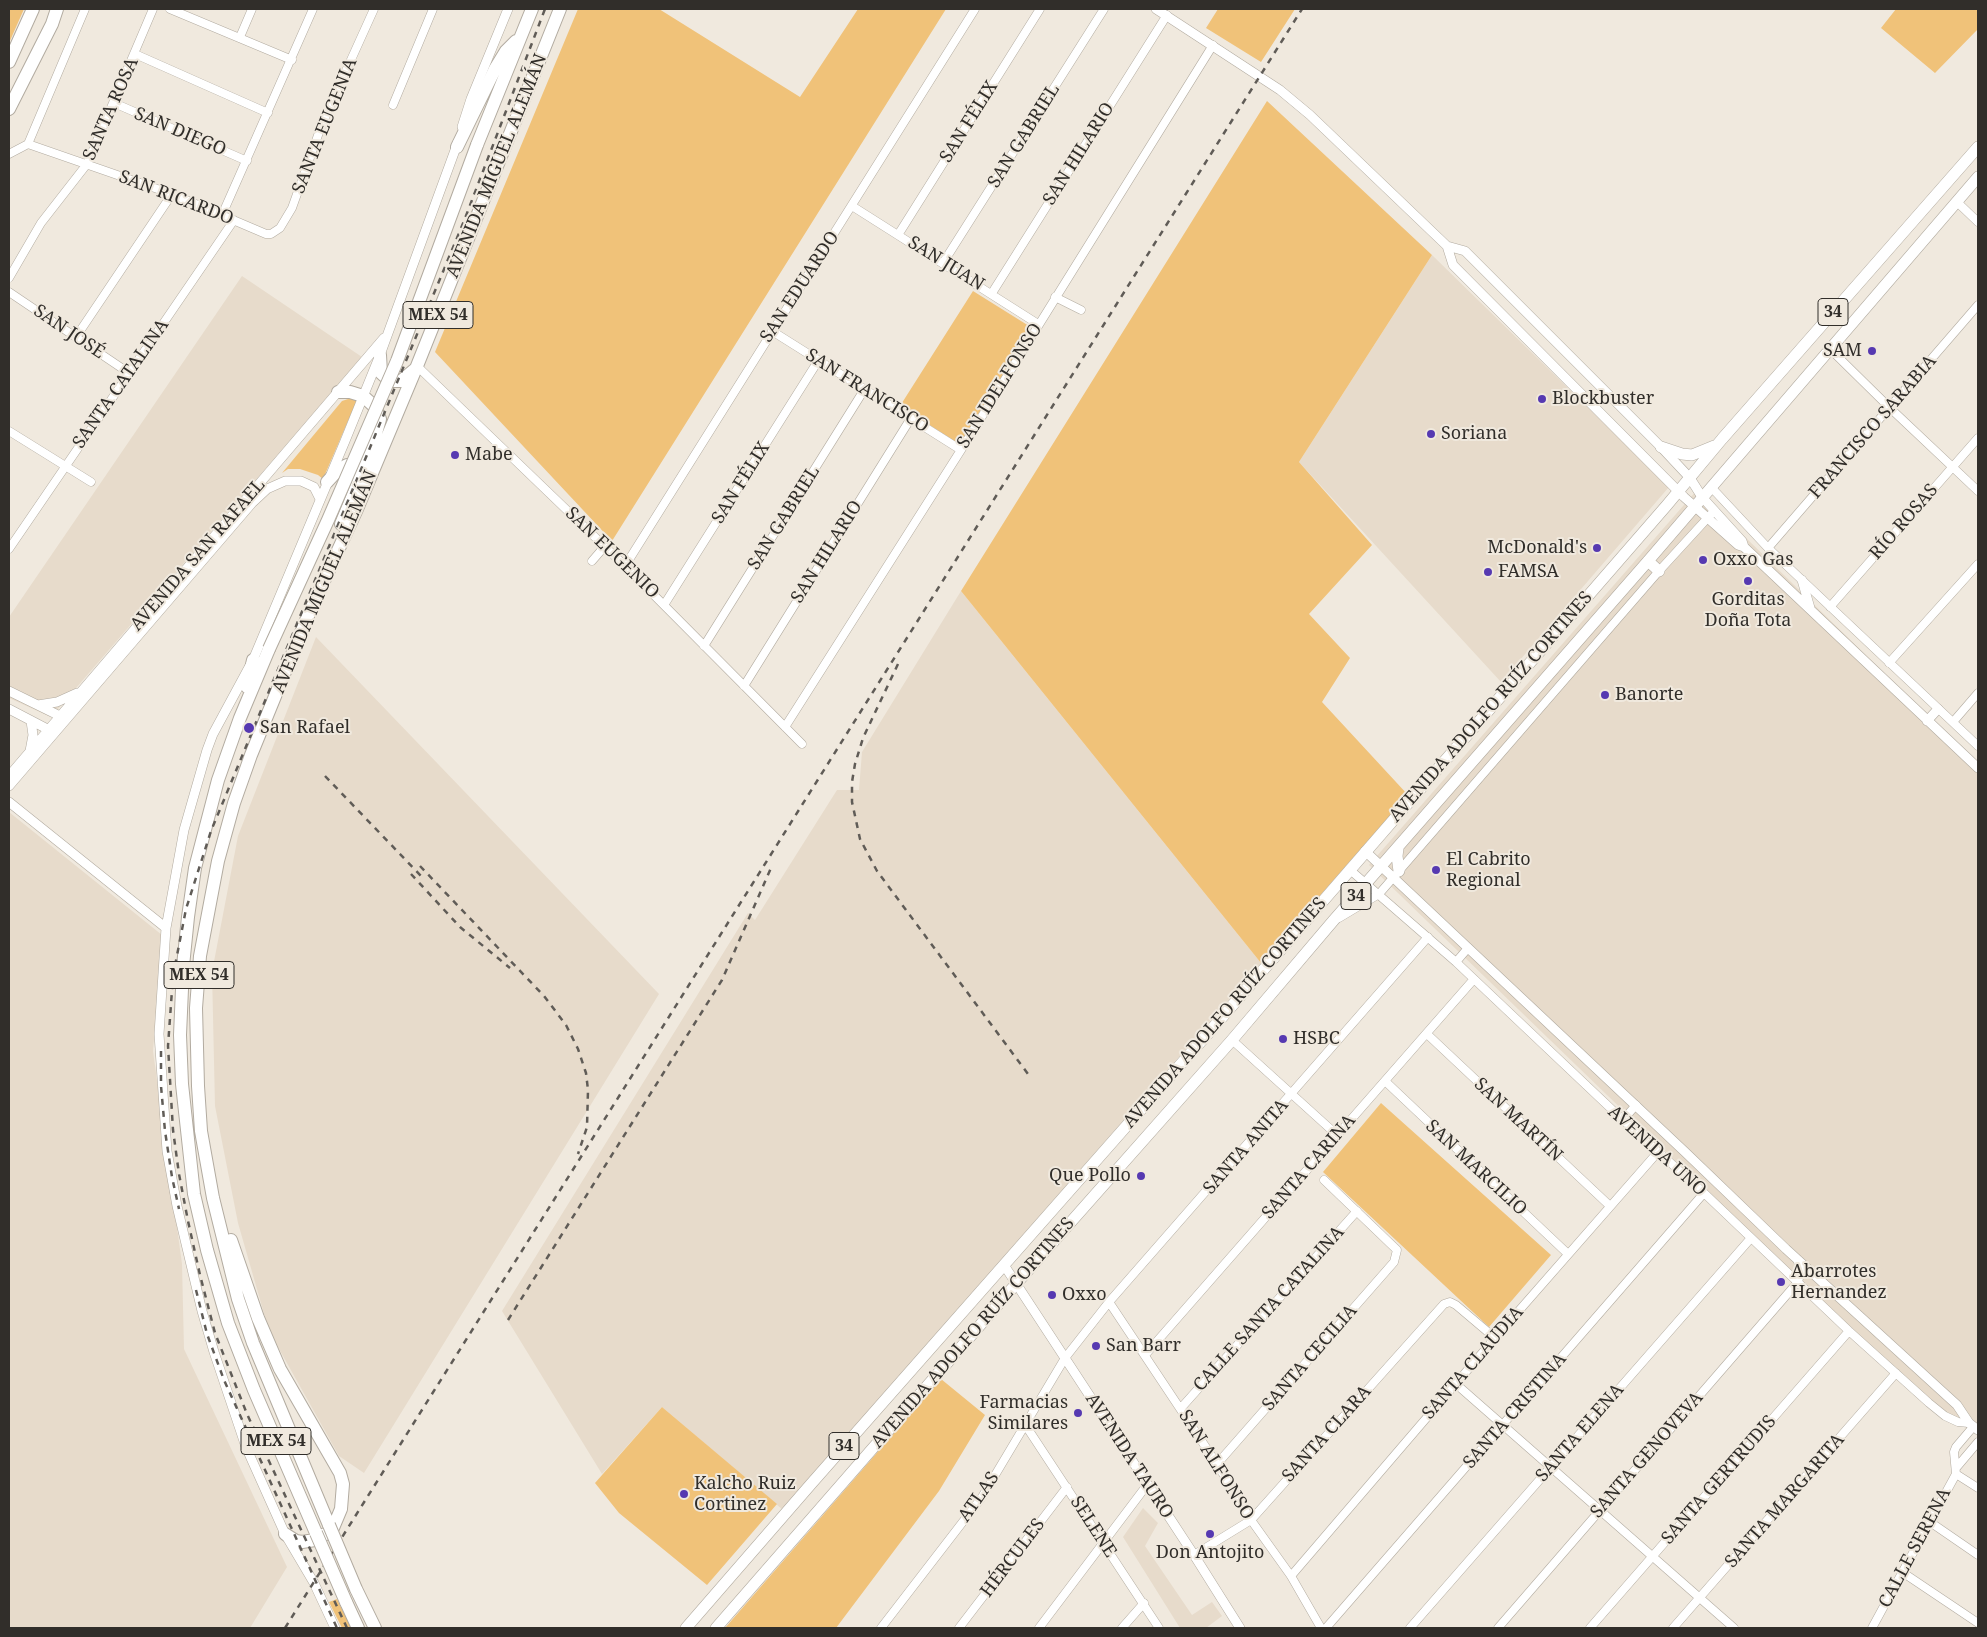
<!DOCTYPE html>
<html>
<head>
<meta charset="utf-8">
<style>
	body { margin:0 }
	#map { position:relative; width:1987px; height:1637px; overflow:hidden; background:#f0e9de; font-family:"Noto Serif",serif }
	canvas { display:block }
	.frame { position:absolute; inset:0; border:10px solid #312e2a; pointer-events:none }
</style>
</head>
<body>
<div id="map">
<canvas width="1987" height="1637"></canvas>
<div class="frame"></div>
</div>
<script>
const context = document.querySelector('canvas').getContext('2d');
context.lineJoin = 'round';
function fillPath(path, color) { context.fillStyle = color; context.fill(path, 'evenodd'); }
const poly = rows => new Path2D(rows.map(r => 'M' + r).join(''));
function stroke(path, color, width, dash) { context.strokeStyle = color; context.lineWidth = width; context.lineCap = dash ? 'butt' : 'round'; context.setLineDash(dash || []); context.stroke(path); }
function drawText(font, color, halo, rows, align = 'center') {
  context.font = font + ' "Noto Serif",serif'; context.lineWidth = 4; context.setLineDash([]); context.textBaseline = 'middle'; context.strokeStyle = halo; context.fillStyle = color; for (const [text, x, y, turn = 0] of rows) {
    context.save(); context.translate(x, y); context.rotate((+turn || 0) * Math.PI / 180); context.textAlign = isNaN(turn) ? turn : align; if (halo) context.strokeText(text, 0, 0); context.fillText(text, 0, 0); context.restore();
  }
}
const built = poly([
	[1432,255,1669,487,1501,682,1299,462],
	[242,276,362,357,51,717,9,698,9,617],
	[1697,490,1978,765,1978,1434,1906,1384,1369,865],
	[961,591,1261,963,783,1510,662,1407,602,1474,502,1311,748,913,755,920,837,790,859,790,862,752],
	[316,637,659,994,364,1473,339,1456,269,1331,238,1223,215,1106,212,972,238,836],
	[9,812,162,935,153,1051,182,1264,184,1349,287,1567,250,1628,9,1628],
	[1143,1508,1158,1523,1145,1546,1192,1615,1212,1602,1222,1616,1206,1628,1180,1628,1123,1537]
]);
const green = poly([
	[9,9,24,9,9,43],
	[578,9,659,9,800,97,858,9,946,9,612,541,435,352],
	[1218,9,1295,9,1261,62,1206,28],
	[1896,9,1978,9,1978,29,1935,73,1881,28],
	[1267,101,1432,255,1299,462,1372,545,1309,614,1350,658,1322,702,1408,795,1261,963,961,591],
	[973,291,1029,326,1030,331,962,440,956,442,900,406],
	[351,398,357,400,323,479,318,475,300,469,288,469,282,473,342,401],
	[1381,1103,1551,1255,1489,1327,1323,1172],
	[941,1379,985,1415,939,1491,836,1628,725,1628],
	[662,1407,777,1504,707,1585,619,1513,595,1483],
	[337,1599,351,1628,342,1628,329,1602]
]);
const minor = poly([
	[170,9,292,60],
	[240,37,252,9],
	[135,54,268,113],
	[114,103,247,161],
	[393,105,433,9],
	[28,144,172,194,266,234,271,234,280,228,292,208,322,124,374,9],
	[9,154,28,144,85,9],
	[1957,202,1978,222],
	[852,206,1038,324],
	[222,215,313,9],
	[898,235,1040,9],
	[943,263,1104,9],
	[9,278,41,223,87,164,153,9],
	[9,292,129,373],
	[992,293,1167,15],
	[1055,297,1081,310],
	[772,331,961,450],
	[76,337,172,194],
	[1830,349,1890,408,1978,491],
	[417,366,625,566,802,744],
	[9,431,91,482],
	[1711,487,1768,548,1978,746],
	[1768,548,1978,305],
	[9,549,234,220],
	[592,561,605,546],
	[625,566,975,9],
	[664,605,818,361],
	[1830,607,1978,438],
	[704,646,864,390],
	[1889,663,1978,564],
	[744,686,911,418],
	[1953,722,1978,693],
	[785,727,961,450,1213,45],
	[1349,869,1456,962,1623,1120,1704,1193,1849,1331,1929,1403,1945,1416,1958,1422,1969,1423],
	[1339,918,1379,894,1659,571,1714,511],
	[1456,962,1468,948],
	[1427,1034,1610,1206],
	[1232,1040,1337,1135],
	[1385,1081,1568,1254],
	[1623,1120,1636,1105],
	[1109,1302,1217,1464,1251,1520,1291,1576,1321,1628],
	[1145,1355,1474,979],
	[1456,1384,1734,1628],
	[1181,1408,1357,1211],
	[1026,1426,1159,1628],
	[1217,1464,1394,1262,1397,1250,1324,1180],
	[1956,1468,1978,1442],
	[1956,1474,1978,1488],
	[1930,1522,1978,1555],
	[1194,1555,1251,1520,1444,1304,1450,1302,1456,1305,1495,1338],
	[1902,1572,1978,1623],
	[1291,1576,1495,1338,1658,1152],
	[881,1628,982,1497,1065,1358,1109,1302,1428,937],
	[959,1628,1067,1487],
	[1039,1628,1147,1485],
	[1122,1628,1144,1603],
	[1326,1628,1704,1193],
	[1410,1628,1751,1238],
	[1498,1628,1797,1283],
	[1590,1628,1849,1331],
	[1673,1628,1896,1373],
	[1872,1628,1956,1474,1954,1452,1956,1447,1973,1427]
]);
const tertiary = poly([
	[1156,9,1280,90,1310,115,1447,246,1453,265,1684,497,1738,545,1744,547],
	[462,127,471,99,508,9],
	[1447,246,1465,251,1661,447,1690,478,1702,497,1742,541,1744,547,1978,768],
	[1802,580,1810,608],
	[9,691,64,718],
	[38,705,57,702,77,693],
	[9,709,53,732],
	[1927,721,1938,709],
	[30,751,33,735,31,721],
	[9,776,384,338],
	[9,786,252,503,267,489,285,481,301,481,314,487,320,499],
	[9,802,166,928],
	[1365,851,1685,1152,1786,1249,1957,1405,1969,1423,1978,1430],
	[1004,1265,1194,1555,1240,1628],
	[1797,1283,1801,1270,1798,1260],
	[335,1628,314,1583,285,1534,246,1447,214,1352,202,1311,177,1206,167,1151,159,1034,166,928,184,830,207,750,213,734,253,660,345,441,380,355,458,142]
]);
const primary = poly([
	[1661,447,1682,454,1692,455,1714,446],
	[1648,561,1659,571],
	[1398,848,1397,856,1399,871],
	[686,1628,811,1484,1211,1030,1667,505,1722,439,1978,147],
	[716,1628,1016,1284,1232,1040,1333,921,1648,561,1978,177]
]);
const trunk = poly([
	[9,62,33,9],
	[9,109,52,24,57,9],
	[477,145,532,9],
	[457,147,495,69,506,51,516,41],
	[380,355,381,373,390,381,401,381,414,370],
	[338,392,350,392,363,396,375,407,380,419,370,454,341,524],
	[327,482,339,469,347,465,357,473],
	[269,649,240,718,218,780,195,868,188,917,183,966,180,1035,182,1084,194,1194,207,1250,228,1323,254,1390,316,1533],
	[247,687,253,660],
	[231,1240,258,1318,280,1369,340,1473,343,1484,341,1509,333,1528,327,1533,315,1540,302,1542,296,1541,285,1534],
	[329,1525,253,1343,238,1299,213,1198,201,1131,198,1086,196,1008,200,956,218,861,234,803,251,755,307,618,357,509,417,366,560,9],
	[356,1589,375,1628],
	[346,1602,358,1628]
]);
const rail = poly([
	[898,664,863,738,855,764,852,782,852,802,860,839,877,871,1028,1074],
	[325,776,422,877],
	[420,866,544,996,566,1025,578,1049,586,1073,588,1090,587,1127,578,1154],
	[411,874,460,927,510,968],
	[161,1051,161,1086,165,1131,172,1177,179,1209],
	[196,1290,207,1334,224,1380,337,1628],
	[508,1320,722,980,771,868],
	[285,1628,1302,9],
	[347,1628,247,1414,215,1333,200,1275,188,1221,179,1174,173,1130,168,1046,173,976,186,909,211,831,464,221,545,9]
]);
const trunkBridge = poly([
	[269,649,328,520,397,361,477,145],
	[329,1525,356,1589],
	[316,1533,346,1602]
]);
const markers = [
	[1872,351,5,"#5639b1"],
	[1542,399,5,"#5639b1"],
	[1431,434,5,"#5639b1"],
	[455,455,5,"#5639b1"],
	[1597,548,5,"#5639b1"],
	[1703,560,5,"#5639b1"],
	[1488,572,5,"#5639b1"],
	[1748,581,5,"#5639b1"],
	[1605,695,5,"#5639b1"],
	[249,728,6,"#5639b1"],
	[1436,870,5,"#5639b1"],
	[1283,1039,5,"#5639b1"],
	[1141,1176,5,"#5639b1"],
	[1781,1282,5,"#5639b1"],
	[1052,1295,5,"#5639b1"],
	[1096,1346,5,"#5639b1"],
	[1078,1413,5,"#5639b1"],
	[684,1494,5,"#5639b1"],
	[1210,1534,5,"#5639b1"]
];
const shields = [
	[1833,312,30],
	[438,315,70],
	[1356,896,30],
	[199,975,70],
	[276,1441,70],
	[844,1446,30]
];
const shieldNames = [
	["34",1833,312],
	["MEX 54",438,315],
	["34",1356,896],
	["MEX 54",199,975],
	["MEX 54",276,1441],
	["34",844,1446]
];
const streetNames = [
	["SANTA ROSA",111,109,-66],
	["SAN FÉLIX",969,122,-58],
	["SANTA EUGENIA",325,126,-68],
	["SAN DIEGO",180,132,23],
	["SAN GABRIEL",1024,136,-58],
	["SAN HILARIO",1079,154,-58],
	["AVENIDA MIGUEL ALEMÁN",497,166,-68],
	["SAN RICARDO",176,198,21],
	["SAN JUAN",946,264,32],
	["SAN EDUARDO",800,287,-57],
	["SAN JOSÉ",69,332,34],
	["SANTA CATALINA",121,384,-55],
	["SAN IDELFONSO",1000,386,-58],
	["SAN FRANCISCO",867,391,32],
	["FRANCISCO SARABIA",1873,427,-49],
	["SAN FÉLIX",741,483,-58],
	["SAN GABRIEL",784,518,-58],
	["RÍO ROSAS",1904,522,-49],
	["SAN HILARIO",827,552,-58],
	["SAN EUGENIO",612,553,44],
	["AVENIDA SAN RAFAEL",198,555,-49],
	["AVENIDA MIGUEL ALEMÁN",325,582,-67],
	["AVENIDA ADOLFO RUÍZ CORTINES",1491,707,-49],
	["AVENIDA ADOLFO RUÍZ CORTINES",1225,1013,-49],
	["SAN MARTÍN",1518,1120,43],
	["SANTA ANITA",1246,1147,-49],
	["AVENIDA UNO",1657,1151,42],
	["SANTA CARINA",1309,1167,-49],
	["SAN MARCILIO",1476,1168,43],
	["CALLE SANTA CATALINA",1269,1309,-48],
	["AVENIDA ADOLFO RUÍZ CORTINES",973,1333,-49],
	["SANTA CECILIA",1310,1358,-49],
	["SANTA CLAUDIA",1473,1363,-49],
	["SANTA CRISTINA",1515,1411,-49],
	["SANTA ELENA",1580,1433,-49],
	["SANTA CLARA",1327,1434,-48],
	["SANTA GENOVEVA",1647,1455,-49],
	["AVENIDA TAURO",1129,1456,57],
	["SAN ALFONSO",1216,1465,58],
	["SANTA GERTRUDIS",1719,1480,-49],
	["ATLAS",979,1497,-55],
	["SANTA MARGARITA",1785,1501,-49],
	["SELENE",1093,1527,57],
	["CALLE SERENA",1915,1548,-62],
	["HÉRCULES",1013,1558,-53]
];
const poiNames = [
	["SAM",1862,351,"right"],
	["Blockbuster",1552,399],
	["Soriana",1441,434],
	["Mabe",465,455],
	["McDonald's",1587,548,"right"],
	["Oxxo Gas",1713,560],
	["FAMSA",1498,572],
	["Gorditas",1748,600,"center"],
	["Doña Tota",1748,621,"center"],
	["Banorte",1615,695],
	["San Rafael",260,728],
	["El Cabrito",1446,860],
	["Regional",1446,881],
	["HSBC",1293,1039],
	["Que Pollo",1131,1176,"right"],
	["Abarrotes",1791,1272],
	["Hernandez",1791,1293],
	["Oxxo",1062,1295],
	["San Barr",1106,1346],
	["Farmacias",1068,1403,"right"],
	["Similares",1068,1424,"right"],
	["Kalcho Ruiz",694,1484],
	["Cortinez",694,1505],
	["Don Antojito",1210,1553,"center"]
];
fillPath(built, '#e7dbcb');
fillPath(green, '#f0c279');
stroke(minor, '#b2aba0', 9);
stroke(tertiary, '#b2aba0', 10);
stroke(primary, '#b2aba0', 12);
stroke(trunk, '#b2aba0', 14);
stroke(minor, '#fff', 8);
stroke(tertiary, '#fff', 9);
stroke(primary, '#fff', 11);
stroke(trunk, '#fff', 12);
stroke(rail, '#605c57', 2.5, [6, 6]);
stroke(trunkBridge, '#b2aba0', 14, []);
stroke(trunkBridge, '#fff', 12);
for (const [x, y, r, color] of markers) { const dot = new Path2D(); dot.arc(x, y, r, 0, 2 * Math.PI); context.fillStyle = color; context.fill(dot); stroke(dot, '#f0e9de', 2); }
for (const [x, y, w] of shields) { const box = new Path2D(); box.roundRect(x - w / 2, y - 13.5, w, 27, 4); context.fillStyle = '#f0e9de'; context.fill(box); stroke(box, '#312e2a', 1); }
drawText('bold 16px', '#312e2a', null, shieldNames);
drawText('18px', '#312e2a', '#f0e9de', streetNames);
drawText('18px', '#312e2a', '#f0e9de', poiNames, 'left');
</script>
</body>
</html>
